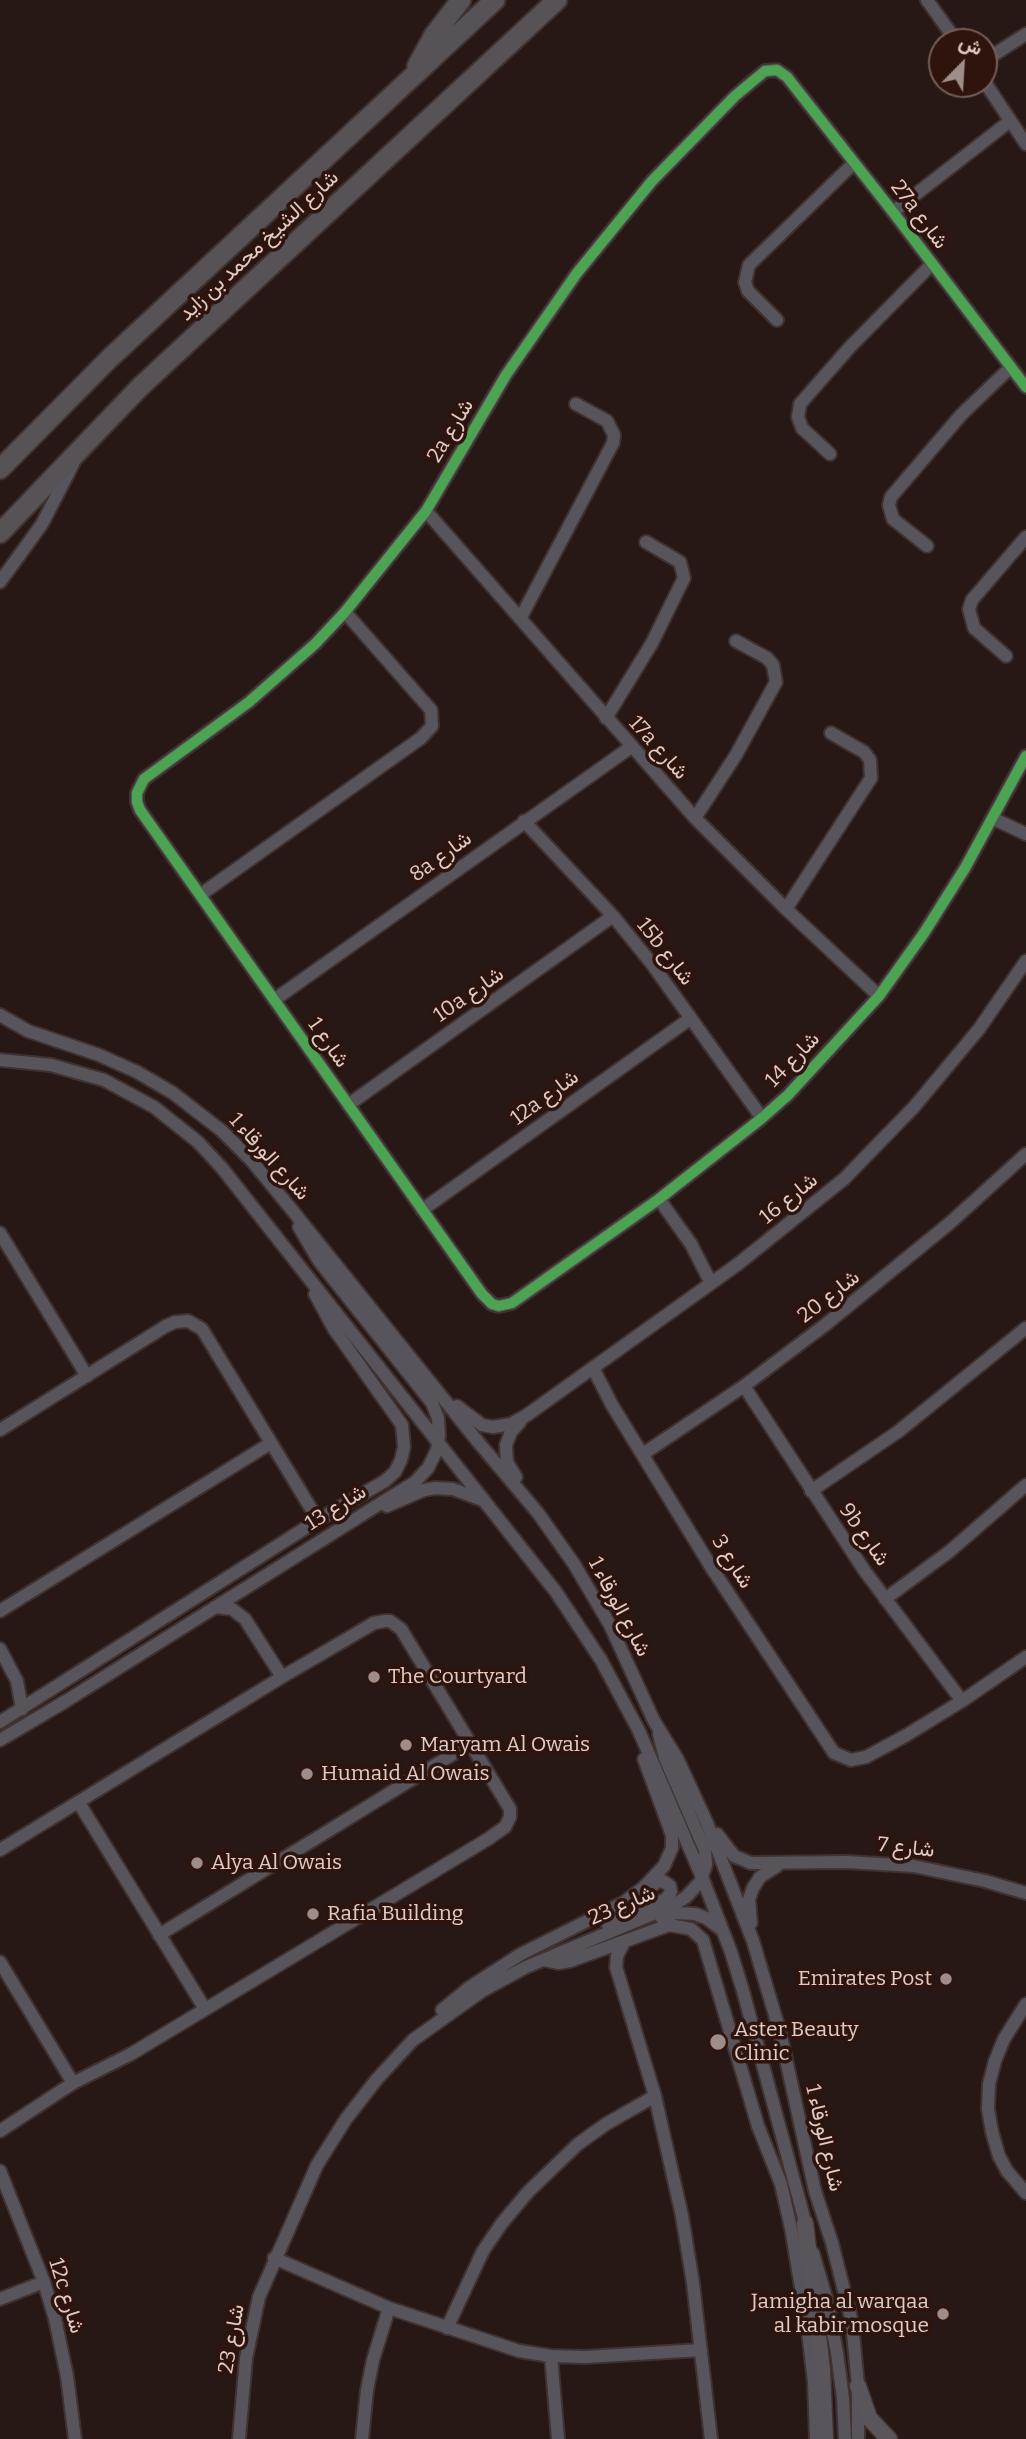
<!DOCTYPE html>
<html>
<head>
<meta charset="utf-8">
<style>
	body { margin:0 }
	#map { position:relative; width:1026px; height:2439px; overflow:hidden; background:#271815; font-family:Bitter,Vazirmatn,serif }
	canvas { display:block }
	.north { position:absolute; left:928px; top:28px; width:70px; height:70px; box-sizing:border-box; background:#2f130d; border:2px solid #765d57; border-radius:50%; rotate:24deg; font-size:19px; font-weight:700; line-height:28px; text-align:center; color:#e0ccc7 }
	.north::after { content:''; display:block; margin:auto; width:24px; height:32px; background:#9f8d89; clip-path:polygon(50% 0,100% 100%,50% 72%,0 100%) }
</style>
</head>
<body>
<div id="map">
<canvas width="1026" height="2439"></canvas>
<div class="north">ش</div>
</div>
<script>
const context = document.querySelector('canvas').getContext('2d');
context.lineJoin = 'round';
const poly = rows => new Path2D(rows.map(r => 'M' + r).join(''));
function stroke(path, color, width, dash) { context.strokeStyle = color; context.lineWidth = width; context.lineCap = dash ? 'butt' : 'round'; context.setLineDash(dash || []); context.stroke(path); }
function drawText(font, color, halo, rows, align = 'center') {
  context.font = font + ' Bitter,Vazirmatn,serif'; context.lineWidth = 7; context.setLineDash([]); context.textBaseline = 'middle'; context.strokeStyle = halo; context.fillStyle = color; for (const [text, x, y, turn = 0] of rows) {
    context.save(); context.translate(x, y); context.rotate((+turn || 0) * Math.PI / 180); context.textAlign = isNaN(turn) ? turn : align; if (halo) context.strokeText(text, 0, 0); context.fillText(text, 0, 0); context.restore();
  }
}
const minor = poly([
	[927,0,957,42],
	[984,61,1026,34],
	[984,81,1026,144],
	[893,212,1010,121],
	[777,320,748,291,745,282,749,265,854,163],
	[1026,387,893,212,787,77,777,70,765,71,735,96,652,181,577,273,506,375,426,511,345,612,315,644,249,702,144,779,137,793,137,802,140,810,482,1294,492,1304,499,1306,512,1303,659,1199,762,1118,788,1095,879,996,924,933,965,868,1026,756],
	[830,454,802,428,798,417,800,404,850,347,932,264],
	[426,511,695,818,786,909,879,996],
	[927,546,893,519,889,505,891,497,961,415,1011,367],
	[0,582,42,524,73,464],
	[521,617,613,443,614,435,607,421,576,404],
	[1006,656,974,628,969,609,972,600,1026,537],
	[606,718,652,643,684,578,680,562,646,542],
	[695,818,736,755,776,682,773,665,767,658,736,641],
	[992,818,1026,834],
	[524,821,613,916,652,964,762,1118],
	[200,895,421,738,432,726,431,710,345,612],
	[786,909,871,778,870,760,864,752,831,733],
	[274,1000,631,747],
	[0,1015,28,1031,99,1055,137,1072,173,1093,222,1131,251,1160,292,1210,479,1443,538,1513,574,1564,610,1625,654,1721,678,1760,707,1823,753,1941,780,2032,815,2191,832,2243,852,2322,858,2386,858,2439],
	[0,1060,51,1065,104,1080,154,1107,198,1142,222,1168,556,1592,601,1660,639,1731,702,1877,731,1952,743,1991,807,2229],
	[348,1105,613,916],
	[659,1199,691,1244,711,1283],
	[422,1210,691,1018],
	[0,1233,87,1376],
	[593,1368,612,1405,713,1570,834,1753,851,1760,866,1757,905,1736,962,1701,1026,1657],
	[744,1386,864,1570,962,1701],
	[457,1406,482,1425,493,1427,511,1424,527,1415,738,1264,844,1179,914,1107,979,1029,1026,961],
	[0,1430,166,1326,175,1322,188,1321,202,1329,318,1520],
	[643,1454,744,1386,825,1325,951,1222,1026,1154],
	[516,1477,507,1462,506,1445,511,1432,520,1422],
	[811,1491,899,1431,1026,1328],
	[387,1506,424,1490,435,1488,453,1489,482,1500],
	[885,1599,950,1551,1026,1485],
	[215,1607,232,1609,245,1619,282,1677],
	[0,1611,271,1443],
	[0,1649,17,1681,22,1709],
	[0,1722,318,1520,385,1481,395,1472,401,1460,404,1447,402,1425,334,1329,315,1294],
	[0,1740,66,1701,373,1508,415,1482,428,1468,437,1450,439,1435,438,1418,432,1403,319,1261,299,1227],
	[79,1803,205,2009],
	[717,1834,734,1856,751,1863,847,1862,913,1866,985,1881,1026,1893],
	[0,1850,282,1677,374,1623,385,1621,390,1621,401,1629,510,1809,510,1817,505,1827,488,1839,131,2054,73,2083,0,2131],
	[661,1917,677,1913,695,1914,706,1918,722,1930],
	[751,1923,749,1899,753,1888,760,1877,777,1866],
	[608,1925,666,1899,671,1892,670,1886,663,1881,657,1882,648,1889],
	[159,1935,471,1743],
	[624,1942,617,1956,616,1967,655,2096,682,2216,693,2283,711,2439],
	[544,1960,559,1963,570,1961,669,1925,691,1929,703,1940,758,2126,781,2184,791,2228,807,2323,814,2382,816,2439],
	[0,1962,73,2083],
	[1026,2004,1004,2039,995,2061,989,2084,988,2109,992,2132,999,2156,1007,2171,1026,2193],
	[442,2010,470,1987,521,1954,623,1903,644,1887,664,1866,672,1848,672,1835,644,1759],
	[0,2171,44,2282,55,2319,67,2376,75,2439],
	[813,2253,827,2301,837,2353,843,2398,845,2439],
	[274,2258,389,2308,519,2351,551,2356,585,2357,701,2350],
	[0,2299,44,2282],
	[447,2328,483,2251,502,2223,528,2192,578,2144,606,2124,655,2096],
	[551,2356,558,2439],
	[239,2439,246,2358,259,2297,317,2165,346,2119,377,2079,413,2040,482,1991,526,1967,672,1906,686,1897,700,1882,706,1865,705,1850,665,1758,659,1734],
	[362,2439,367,2390,373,2360,389,2308]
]);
const major = poly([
	[805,2223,822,2369,825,2439],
	[858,2386,869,2418,889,2439]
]);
const highway = poly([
	[417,66,434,35,461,0],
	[0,469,110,358,495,0],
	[0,533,140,387,557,0]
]);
const cycleway = poly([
	[1026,387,893,212,787,77,777,70,765,71,735,96,652,181,577,273,506,375,426,511,345,612,315,644,249,702,144,779,137,793,137,802,140,810,482,1294,492,1304,499,1306,512,1303,659,1199,762,1118,788,1095,879,996,924,933,965,868,1026,756]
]);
const markers = [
	[374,1677,7,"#9f8d89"],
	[406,1745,7,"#9f8d89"],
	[307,1774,7,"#9f8d89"],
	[197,1863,7,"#9f8d89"],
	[313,1914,7,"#9f8d89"],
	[946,1979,7,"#9f8d89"],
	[718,2042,9,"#9f8d89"],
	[943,2314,7,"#9f8d89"]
];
const streetNames = [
	["27a شارع",919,215,53],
	["شارع الشيخ محمد بن زايد",259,246,-43],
	["2a شارع",451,431,-59],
	["17a شارع",658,748,48],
	["8a شارع",441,857,-36],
	["15b شارع",665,952,52],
	["10a شارع",469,995,-35],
	["شارع 1",328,1043,55],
	["شارع 14",793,1060,-46],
	["12a شارع",545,1098,-36],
	["شارع الورقاء 1",269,1157,48],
	["شارع 16",789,1199,-39],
	["شارع 20",829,1297,-38],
	["شارع 13",336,1508,-32],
	["9b شارع",864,1535,55],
	["شارع 3",732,1562,58],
	["شارع الورقاء 1",619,1607,62],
	["شارع 7",906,1848,6],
	["شارع 23",622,1906,-23],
	["شارع الورقاء 1",824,2138,77],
	["12c شارع",66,2296,73],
	["شارع 23",232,2339,-80]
];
const poiNames = [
	["The Courtyard",388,1677],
	["Maryam Al Owais",420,1745],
	["Humaid Al Owais",321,1774],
	["Alya Al Owais",211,1863],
	["Rafia Building",327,1914],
	["Emirates Post",932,1979,"right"],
	["Aster Beauty",734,2030],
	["Clinic",734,2054],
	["Jamigha al warqaa",929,2302,"right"],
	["al kabir mosque",929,2326,"right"]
];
stroke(minor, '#3f3230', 16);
stroke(major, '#3f3230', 19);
stroke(highway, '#3f3230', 23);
stroke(minor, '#57555b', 12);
stroke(major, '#59555b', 16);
stroke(highway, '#575255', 19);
stroke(cycleway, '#4ca352', 10);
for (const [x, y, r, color] of markers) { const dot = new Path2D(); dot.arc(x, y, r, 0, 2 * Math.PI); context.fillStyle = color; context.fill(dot); stroke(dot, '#2f130d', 2.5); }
drawText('21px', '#e0ccc7', '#2f130d', streetNames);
drawText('21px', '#e0ccc7', '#2f130d', poiNames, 'left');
</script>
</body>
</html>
